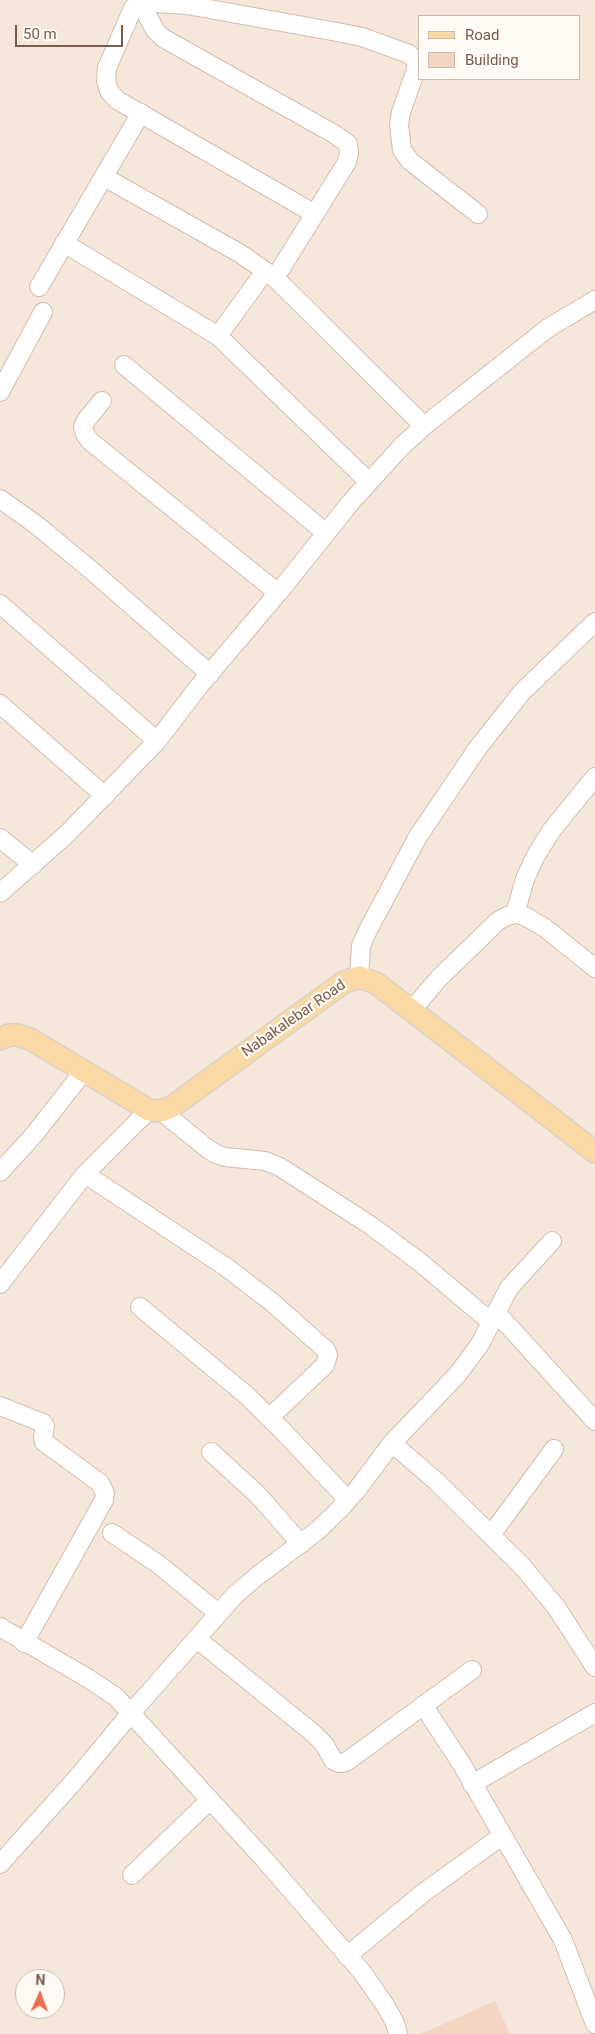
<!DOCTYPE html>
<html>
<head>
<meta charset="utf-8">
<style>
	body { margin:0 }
	#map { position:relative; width:595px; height:2034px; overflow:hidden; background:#fdf6ec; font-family:Roboto,sans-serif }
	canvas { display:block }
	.legend { position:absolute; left:418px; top:15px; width:162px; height:65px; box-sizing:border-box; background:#fffaf3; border:1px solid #cabbb1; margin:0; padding:6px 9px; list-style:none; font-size:15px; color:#7a5c4d }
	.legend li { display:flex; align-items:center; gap:10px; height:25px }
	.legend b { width:25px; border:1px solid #cabbb1 }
	.north { position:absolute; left:15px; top:1969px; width:50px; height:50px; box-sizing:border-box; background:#fffaf3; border:1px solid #cabbb1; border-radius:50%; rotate:2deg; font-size:14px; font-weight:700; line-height:20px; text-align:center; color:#7a5c4d }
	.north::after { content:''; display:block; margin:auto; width:18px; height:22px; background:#e76f51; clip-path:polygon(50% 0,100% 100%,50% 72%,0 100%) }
	.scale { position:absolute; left:15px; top:25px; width:108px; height:22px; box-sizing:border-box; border:2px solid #7a5c4d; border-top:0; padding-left:6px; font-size:15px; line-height:18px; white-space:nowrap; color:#7a5c4d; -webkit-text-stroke:4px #fffaf3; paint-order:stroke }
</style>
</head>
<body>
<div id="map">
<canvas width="595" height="2034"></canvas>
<ul class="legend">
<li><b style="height:6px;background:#fbd9a5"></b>Road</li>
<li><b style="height:14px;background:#f3d5c3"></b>Building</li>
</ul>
<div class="north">N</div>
<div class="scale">50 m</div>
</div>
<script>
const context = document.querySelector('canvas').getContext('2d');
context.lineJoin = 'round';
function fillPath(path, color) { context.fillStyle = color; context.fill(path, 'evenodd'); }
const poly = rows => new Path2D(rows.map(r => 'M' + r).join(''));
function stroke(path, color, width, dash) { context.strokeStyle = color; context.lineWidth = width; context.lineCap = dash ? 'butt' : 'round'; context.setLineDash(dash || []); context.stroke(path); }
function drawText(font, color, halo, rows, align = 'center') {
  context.font = font + ' Roboto,sans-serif'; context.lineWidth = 4.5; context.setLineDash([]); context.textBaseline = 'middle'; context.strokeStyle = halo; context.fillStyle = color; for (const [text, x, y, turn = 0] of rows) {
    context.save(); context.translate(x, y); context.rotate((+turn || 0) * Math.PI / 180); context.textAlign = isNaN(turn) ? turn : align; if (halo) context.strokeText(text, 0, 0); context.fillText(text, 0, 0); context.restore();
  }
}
const residential = poly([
	[0,0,595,0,595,2034,0,2034],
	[419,16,579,16,579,79,419,79],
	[25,1979,55,1979,55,2009,25,2009]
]);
const building = poly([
	[495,2001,510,2034,421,2034]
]);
const minor = poly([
	[139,0,155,30,163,38,336,135,348,144,349,152,347,162,275,278],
	[104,177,241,254,275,278,424,426],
	[315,214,117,100,109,91,106,80,107,68,133,8,141,2,187,5,337,32,362,37,409,54,415,60,417,67,401,112,399,125,402,150,410,161,478,214],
	[64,243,218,336,369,482],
	[39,287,141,113],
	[218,336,265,271],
	[124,365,326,533],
	[0,392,43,312],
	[102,401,87,419,83,427,85,434,90,441,278,593],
	[0,499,34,523,91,570,210,674],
	[0,604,157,741],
	[0,704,105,796],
	[0,838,33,865],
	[0,893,67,834,157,741,200,685,278,593,351,502,402,446,424,426,548,328,595,300],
	[515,914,525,879,535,857,551,831,595,777],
	[359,977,361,946,367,932,417,838,477,749,522,692,595,622],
	[412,1010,439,978,498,921,507,916,515,914,525,916,545,928,595,968],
	[161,1111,208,1149,216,1154,225,1157,265,1161,280,1167,370,1225,421,1263,491,1322],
	[0,1172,33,1136,84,1071],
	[85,1174,226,1267,273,1303,326,1350,328,1355,325,1365,269,1418],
	[0,1284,85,1174,149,1110],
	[140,1307,245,1394,281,1429,348,1500],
	[496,1312,595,1421],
	[0,1406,43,1423,45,1426,43,1437,44,1442,100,1483,105,1493,104,1500,24,1643],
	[392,1443,437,1482,523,1567,556,1607,595,1667],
	[211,1452,258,1495,301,1544],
	[112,1533,158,1564,218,1613],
	[491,1535,554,1449],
	[0,1627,89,1679,116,1697,264,1859,362,1972,385,2005,395,2023,398,2034],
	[197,1639,313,1733,324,1744,333,1760,339,1763,346,1762,472,1670],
	[423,1705,461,1763,563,1940,595,2024],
	[472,1784,595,1713],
	[0,1864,77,1778,131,1713,235,1595,256,1577,317,1531,338,1511,356,1491,392,1443,458,1374,480,1344,509,1288,552,1241],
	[132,1875,210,1800],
	[347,1956,423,1893,502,1836]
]);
const major = poly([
	[0,1039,9,1035,18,1035,30,1039,149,1110,161,1111,173,1106,344,982,359,977,376,983,595,1152]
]);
const streetNames = [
	["Nabakalebar Road",294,1019,-35]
];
fillPath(residential, '#f5e8da');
fillPath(building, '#f3d5c3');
stroke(minor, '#d1beb0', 20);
stroke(major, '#dad1cd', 24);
stroke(minor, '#fff', 18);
stroke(major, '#fbd9a5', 21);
drawText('15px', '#7a5c4d', '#fffaf3', streetNames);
</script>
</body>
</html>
